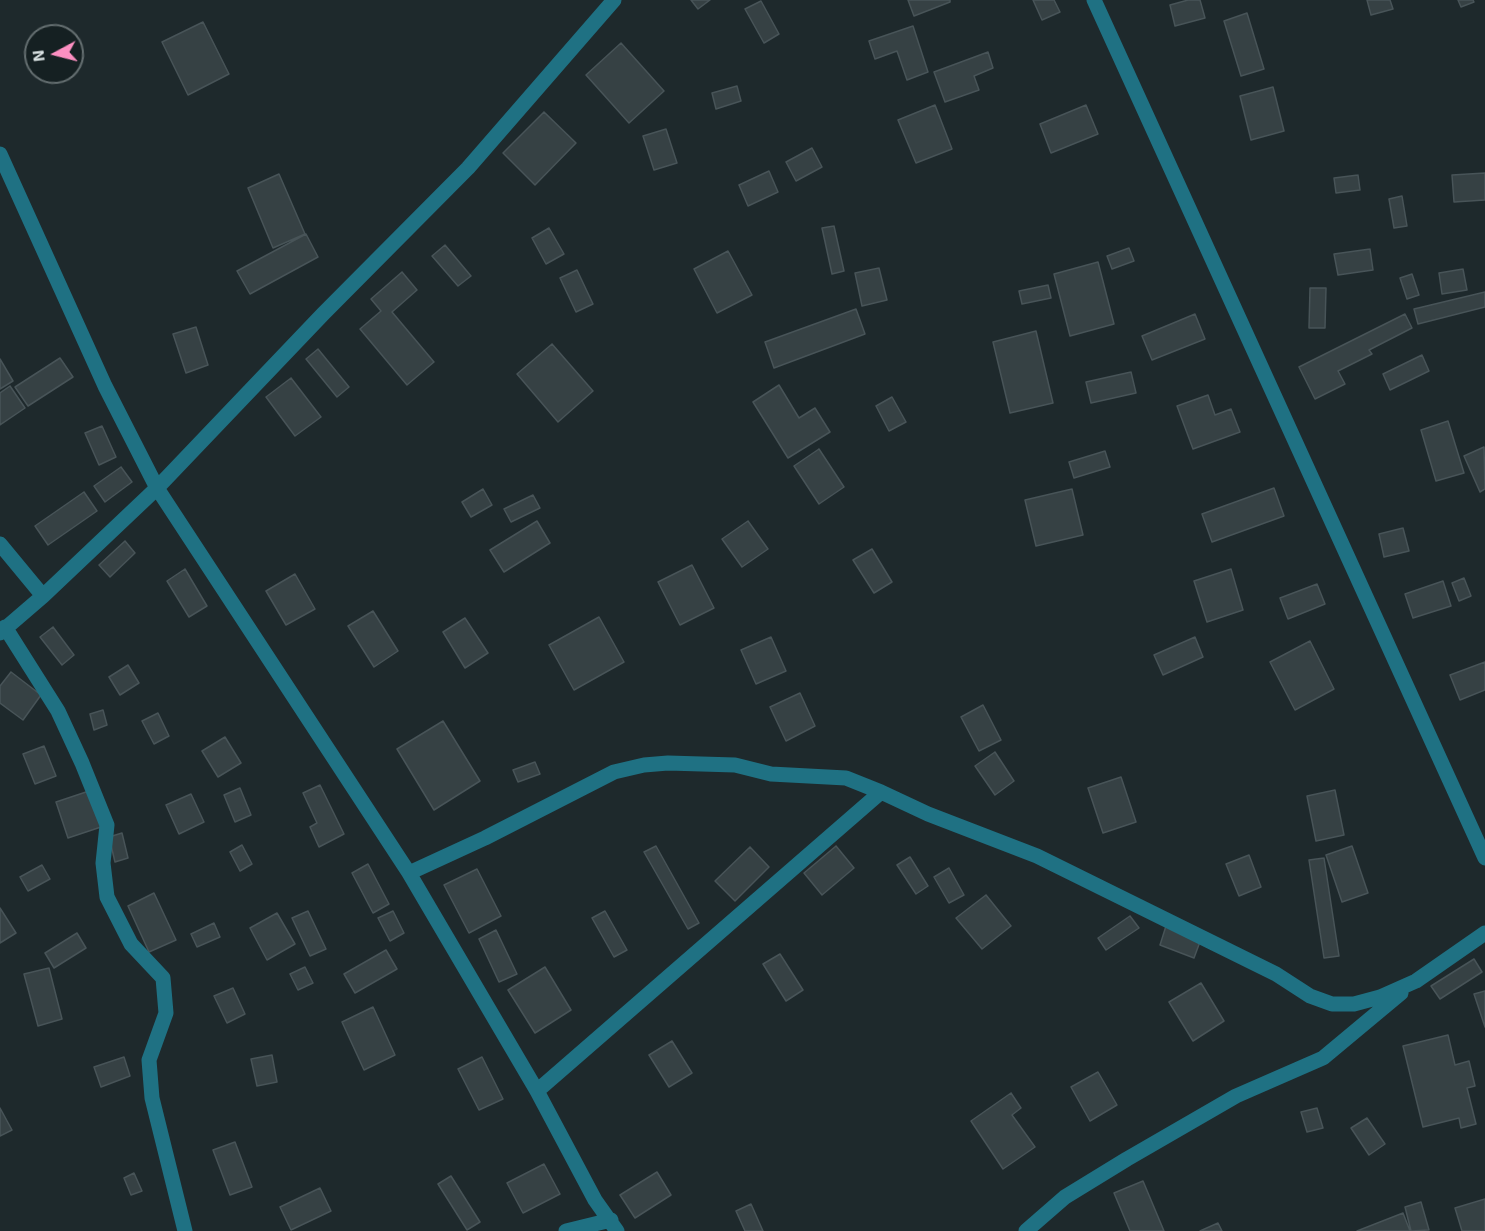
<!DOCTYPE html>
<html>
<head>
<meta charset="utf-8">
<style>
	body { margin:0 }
	#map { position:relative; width:1485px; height:1231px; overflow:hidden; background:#1e292c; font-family:"Exo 2",sans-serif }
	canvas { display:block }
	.north { position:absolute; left:24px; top:24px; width:60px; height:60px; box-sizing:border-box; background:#152022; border:2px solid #646e70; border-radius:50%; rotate:263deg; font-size:16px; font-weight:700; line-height:24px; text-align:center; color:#dbe3e4 }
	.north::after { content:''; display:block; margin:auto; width:21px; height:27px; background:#fc8fc1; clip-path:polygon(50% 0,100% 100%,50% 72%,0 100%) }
</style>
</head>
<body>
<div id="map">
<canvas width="1485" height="1231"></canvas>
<div class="north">N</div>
</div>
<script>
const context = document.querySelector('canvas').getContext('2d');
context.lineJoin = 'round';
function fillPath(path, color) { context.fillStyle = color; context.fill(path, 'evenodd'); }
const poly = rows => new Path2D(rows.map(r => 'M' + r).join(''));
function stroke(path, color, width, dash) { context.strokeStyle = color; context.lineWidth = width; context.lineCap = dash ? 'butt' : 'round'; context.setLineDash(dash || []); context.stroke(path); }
const building = poly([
	[691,0,710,0,698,9,691,0],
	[908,0,950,0,950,2,914,16,908,0],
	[1033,0,1054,0,1060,12,1042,20,1033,0],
	[1188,0,1200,0,1205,18,1175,26,1170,5,1188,0],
	[1367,0,1390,0,1393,9,1371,15,1367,0],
	[1458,0,1473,0,1474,2,1461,7,1458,0],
	[761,1,779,34,764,43,745,9,761,1],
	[1247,13,1264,69,1241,76,1224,21,1247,13],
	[203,22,229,74,188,95,162,42,203,22],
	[913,26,928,72,907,80,897,51,875,59,869,41,913,26],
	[76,41,83,58,72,62,72,42,76,41],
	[621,43,664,91,629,123,586,75,621,43],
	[988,52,993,68,974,76,979,90,945,102,934,72,988,52],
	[737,86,741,101,716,109,712,93,737,86],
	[1273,87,1284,131,1251,140,1240,96,1273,87],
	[935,105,952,149,916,163,898,120,935,105],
	[1086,105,1098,134,1051,153,1040,124,1086,105],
	[544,112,576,143,535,185,503,153,544,112],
	[666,129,677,163,654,170,643,136,666,129],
	[812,148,822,167,796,181,786,162,812,148],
	[769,171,778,192,748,206,739,185,769,171],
	[1485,173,1485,200,1454,202,1452,175,1485,173],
	[279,174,305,234,273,248,248,188,279,174],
	[1358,175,1360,190,1336,193,1334,178,1358,175],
	[1402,196,1407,226,1394,228,1389,199,1402,196],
	[834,226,844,271,832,274,822,228,834,226],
	[549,228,564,254,546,264,532,238,549,228],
	[306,234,318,257,250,294,237,271,306,234],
	[445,245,471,276,458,286,432,256,445,245],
	[1129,248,1134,261,1112,269,1107,256,1129,248],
	[1370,249,1373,270,1338,275,1334,254,1370,249],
	[728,251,752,295,717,313,694,269,728,251],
	[1098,262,1114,324,1070,336,1054,274,1098,262],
	[879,268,887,300,862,306,855,273,879,268],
	[1463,269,1467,290,1442,294,1439,273,1463,269],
	[577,270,593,304,576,312,560,278,577,270],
	[402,272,417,290,392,312,434,362,407,385,360,329,381,311,371,299,402,272],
	[1412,274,1419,295,1407,299,1400,278,1412,274],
	[1048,285,1051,298,1022,304,1019,291,1048,285],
	[1310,288,1326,288,1325,328,1309,328,1310,288],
	[1485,292,1485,307,1418,324,1414,309,1485,292],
	[856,309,865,334,774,368,765,342,856,309],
	[1195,314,1205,339,1152,360,1142,336,1195,314],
	[1405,314,1412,328,1369,350,1372,354,1338,371,1345,384,1315,399,1299,367,1405,314],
	[196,327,208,365,186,373,173,334,196,327],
	[1036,331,1053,403,1010,413,993,342,1036,331],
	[552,344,593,391,558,422,517,374,552,344],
	[318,349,349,387,337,397,306,359,318,349],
	[1422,355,1429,371,1390,390,1383,374,1422,355],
	[60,358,73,377,28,406,15,387,60,358],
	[0,359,13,381,0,389,0,359],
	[1131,372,1136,393,1091,403,1086,382,1131,372],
	[291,378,321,417,295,436,266,397,291,378],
	[779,385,799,418,815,408,830,432,788,458,753,402,779,385],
	[10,386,25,408,0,425,0,393,10,386],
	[1208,395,1215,415,1231,409,1240,432,1193,449,1177,406,1208,395],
	[892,397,906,422,889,431,876,406,892,397],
	[1448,421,1464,473,1436,481,1421,430,1448,421],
	[102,426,116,457,99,465,85,433,102,426],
	[1484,447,1485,489,1480,492,1464,456,1484,447],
	[819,449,844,487,819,504,794,466,819,449],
	[1105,451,1110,467,1074,478,1069,462,1105,451],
	[121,467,132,482,105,502,94,486,121,467],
	[1274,488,1284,516,1212,542,1202,514,1274,488],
	[483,489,492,505,471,517,462,502,483,489],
	[1072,489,1083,535,1036,546,1025,500,1072,489],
	[84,492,97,511,48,545,35,526,84,492],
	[533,495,540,508,511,522,504,509,533,495],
	[537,521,550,543,504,572,490,550,537,521],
	[748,521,768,549,742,567,722,539,748,521],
	[1403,528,1409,551,1384,557,1379,534,1403,528],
	[125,541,135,553,110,577,99,565,125,541],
	[872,549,892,582,874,593,853,560,872,549],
	[692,565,714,608,680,625,658,582,692,565],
	[185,569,207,606,189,617,167,581,185,569],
	[1231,569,1243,610,1207,622,1194,581,1231,569],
	[295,574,315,609,286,625,266,591,295,574],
	[1464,578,1471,596,1459,601,1452,583,1464,578],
	[1443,581,1451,606,1413,618,1405,594,1443,581],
	[1317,584,1325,604,1288,619,1280,598,1317,584],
	[373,611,398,651,374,667,348,626,373,611],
	[599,617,624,662,574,690,549,645,599,617],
	[465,618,488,653,465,668,443,632,465,618],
	[53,627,74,655,62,665,40,637,53,627],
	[771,637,786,671,756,684,741,650,771,637],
	[1195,637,1203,657,1163,675,1154,655,1195,637],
	[1310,641,1334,689,1295,710,1270,662,1310,641],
	[1485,662,1485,690,1460,700,1450,675,1485,662],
	[128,665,139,683,120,695,109,677,128,665],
	[11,672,41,695,23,720,0,703,0,686,11,672],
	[800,693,815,726,786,741,770,707,800,693],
	[983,705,1001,740,979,751,961,717,983,705],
	[103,710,107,725,94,730,90,714,103,710],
	[158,713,169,736,154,744,142,721,158,713],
	[443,721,480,781,434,810,397,749,443,721],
	[225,737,241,763,218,777,202,751,225,737],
	[44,746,56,776,35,784,23,754,44,746],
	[995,752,1014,781,995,795,975,766,995,752],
	[535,762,540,774,518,782,513,770,535,762],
	[1121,777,1136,822,1103,833,1088,788,1121,777],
	[320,785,344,834,319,847,310,827,317,823,303,793,320,785],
	[240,788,251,815,235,822,224,795,240,788],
	[1335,790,1344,835,1316,841,1307,796,1335,790],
	[89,791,101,827,68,838,56,802,89,791],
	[191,794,204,822,179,834,166,805,191,794],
	[122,833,128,858,115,862,109,837,122,833],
	[242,845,252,864,240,871,230,852,242,845],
	[656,846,699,923,688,929,644,852,656,846],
	[836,846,854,868,822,895,804,873,836,846],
	[1352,846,1368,893,1342,902,1326,855,1352,846],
	[750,847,769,867,735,901,715,881,750,847],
	[1249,855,1261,887,1239,896,1226,864,1249,855],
	[910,857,928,886,916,894,897,865,910,857],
	[1324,858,1339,956,1324,958,1309,860,1324,858],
	[368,864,389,904,373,913,352,873,368,864],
	[42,865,50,879,28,891,20,877,42,865],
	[949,868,964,895,949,903,934,877,949,868],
	[477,869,501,916,469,933,444,885,477,869],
	[154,893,176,940,149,952,128,906,154,893],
	[986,895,1011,926,982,949,956,918,986,895],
	[0,908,16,933,0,943,0,908],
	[308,911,326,949,310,956,292,918,308,911],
	[393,911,404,933,390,941,378,918,393,911],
	[605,911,627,950,614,957,592,918,605,911],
	[277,913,295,944,267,960,250,928,277,913],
	[1130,916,1139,928,1106,950,1098,938,1130,916],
	[214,923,220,937,197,947,191,934,214,923],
	[1166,926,1201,939,1194,958,1160,945,1166,926],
	[496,930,517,974,499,982,479,939,496,930],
	[77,933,86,948,54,968,45,953,77,933],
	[386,950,397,969,355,993,344,974,386,950],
	[780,954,803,990,786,1001,763,964,780,954],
	[1474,959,1482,972,1440,999,1431,986,1474,959],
	[305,967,313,983,298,990,290,974,305,967],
	[545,967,571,1010,535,1033,508,990,545,967],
	[49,968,62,1019,38,1026,24,974,49,968],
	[1201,983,1224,1021,1193,1041,1169,1002,1201,983],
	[233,988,245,1014,227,1023,214,996,233,988],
	[1485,991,1485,1027,1474,994,1485,991],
	[373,1007,395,1055,364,1070,342,1022,373,1007],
	[1448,1035,1455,1065,1469,1061,1475,1086,1467,1088,1476,1124,1461,1128,1459,1118,1423,1127,1403,1046,1448,1035],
	[672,1041,692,1073,669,1087,649,1055,672,1041],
	[272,1055,277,1082,257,1086,251,1059,272,1055],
	[124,1057,130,1076,101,1087,94,1067,124,1057],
	[482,1057,503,1099,479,1110,458,1069,482,1057],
	[1098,1072,1117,1105,1090,1121,1071,1087,1098,1072],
	[1011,1093,1021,1108,1012,1115,1035,1147,1003,1169,971,1121,1011,1093],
	[0,1108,12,1130,0,1136,0,1108],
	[1317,1108,1323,1128,1307,1132,1301,1112,1317,1108],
	[1367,1118,1385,1144,1369,1155,1351,1128,1367,1118],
	[235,1142,252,1187,230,1195,213,1150,235,1142],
	[544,1164,560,1194,523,1213,507,1183,544,1164],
	[657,1172,671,1195,635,1218,620,1195,657,1172],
	[134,1173,142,1191,131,1195,124,1178,134,1173],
	[451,1176,480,1222,467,1230,438,1184,451,1176],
	[1143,1181,1164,1231,1130,1231,1114,1193,1143,1181],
	[320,1188,331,1211,291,1230,280,1207,320,1188],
	[1485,1199,1485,1231,1462,1231,1455,1208,1485,1199],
	[1421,1202,1429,1230,1411,1231,1405,1207,1421,1202],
	[751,1204,763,1231,745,1231,736,1211,751,1204],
	[1403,1213,1410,1231,1357,1231,1403,1213],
	[1218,1223,1222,1231,1200,1231,1218,1223]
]);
const minor = poly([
	[1094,0,1485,858],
	[0,154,105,386,157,488,409,873,537,1091,595,1200,617,1231],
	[0,544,43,596],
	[5,627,58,711,82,763,107,825,103,863,107,897,131,944,163,978,166,1013,149,1060,152,1098,185,1231],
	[0,633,43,596,157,488,323,314,468,168,614,0],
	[409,873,485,838,614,772,644,765,668,763,735,765,771,774,846,778,881,792,928,814,1037,856,1276,974,1310,996,1332,1004,1354,1004,1380,997,1416,981,1485,933],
	[537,1091,881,792],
	[566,1231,611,1220],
	[1026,1231,1065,1197,1127,1159,1236,1096,1323,1058,1401,993]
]);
fillPath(building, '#364144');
stroke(building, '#485458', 1.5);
stroke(minor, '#1f7183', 15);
</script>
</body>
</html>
